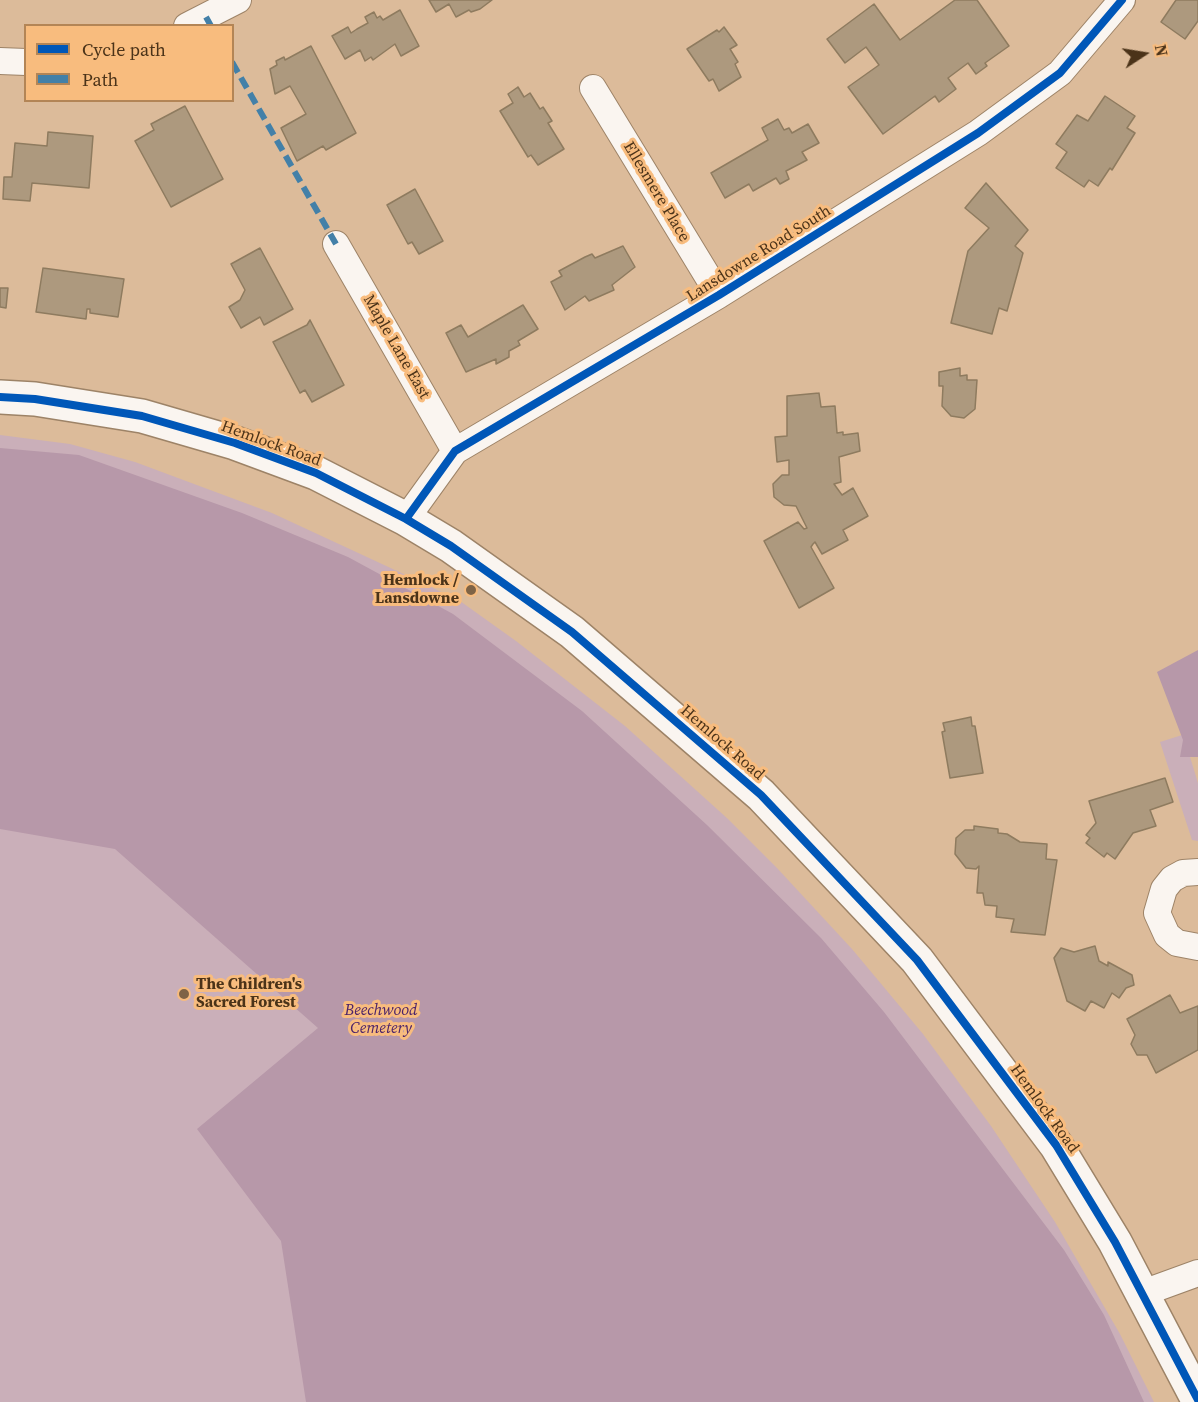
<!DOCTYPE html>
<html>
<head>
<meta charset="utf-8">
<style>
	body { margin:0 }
	#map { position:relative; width:1198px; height:1402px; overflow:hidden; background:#dcbb9a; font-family:"Source Serif 4",serif }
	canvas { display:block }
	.legend { position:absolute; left:24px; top:24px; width:210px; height:78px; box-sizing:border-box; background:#f8bc7e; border:2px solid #b38556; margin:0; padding:8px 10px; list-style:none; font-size:18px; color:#4b3319 }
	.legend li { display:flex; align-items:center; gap:12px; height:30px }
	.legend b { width:30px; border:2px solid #b38556 }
	.north { position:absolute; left:1114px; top:24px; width:60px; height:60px; -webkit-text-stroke:4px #f8bc7e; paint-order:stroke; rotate:78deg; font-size:16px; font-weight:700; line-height:24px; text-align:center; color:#4b3319 }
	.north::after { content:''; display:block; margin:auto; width:21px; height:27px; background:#4b3319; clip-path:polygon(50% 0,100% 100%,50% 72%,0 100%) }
</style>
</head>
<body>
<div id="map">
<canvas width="1198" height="1402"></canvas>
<ul class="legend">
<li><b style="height:8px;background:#0057b8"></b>Cycle path</li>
<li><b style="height:8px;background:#4380a8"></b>Path</li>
</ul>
<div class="north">N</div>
</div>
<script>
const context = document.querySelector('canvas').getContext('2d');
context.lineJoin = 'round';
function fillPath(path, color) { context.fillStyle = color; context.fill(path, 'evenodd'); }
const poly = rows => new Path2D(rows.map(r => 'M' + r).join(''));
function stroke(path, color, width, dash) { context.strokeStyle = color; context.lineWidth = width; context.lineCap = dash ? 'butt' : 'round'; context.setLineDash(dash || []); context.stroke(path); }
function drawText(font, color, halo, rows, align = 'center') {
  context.font = font + ' "Source Serif 4",serif'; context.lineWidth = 6; context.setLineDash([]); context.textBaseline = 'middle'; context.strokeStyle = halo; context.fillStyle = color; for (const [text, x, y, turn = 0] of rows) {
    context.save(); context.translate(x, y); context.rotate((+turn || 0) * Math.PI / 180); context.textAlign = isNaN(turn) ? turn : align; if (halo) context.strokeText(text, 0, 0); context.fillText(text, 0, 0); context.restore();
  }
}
const green = poly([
	[0,435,70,444,135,462,272,513,410,577,460,601,516,641,625,726,728,819,777,868,852,949,923,1034,991,1126,1055,1222,1120,1334,1154,1402,0,1402],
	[1198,730,1190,757,1198,783,1198,841,1192,840,1160,742]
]);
const forest = poly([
	[0,448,79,455,242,513,348,557,453,614,582,711,707,825,821,938,884,1012,1064,1250,1104,1315,1144,1402,306,1402,281,1241,197,1129,318,1028,115,849,0,829],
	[1198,650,1198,757,1180,757,1183,740,1157,672]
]);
const building = poly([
	[429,0,492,0,480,9,471,12,469,10,456,17,449,4,436,12,429,0],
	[955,0,977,0,1009,46,985,63,987,66,976,74,968,63,948,78,956,89,939,102,935,96,883,134,848,87,879,65,866,47,845,63,827,39,874,4,900,40,955,0],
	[1176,0,1198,0,1198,21,1185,39,1161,22,1176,0],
	[400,10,419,46,401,56,395,44,373,60,371,57,365,61,360,50,345,59,332,36,348,27,351,33,357,29,368,23,365,17,374,12,377,18,380,16,383,20,400,10],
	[724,27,737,45,730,49,738,62,735,64,741,77,719,91,713,79,709,81,687,49,717,30,719,32,724,27],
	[311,46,356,133,326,150,323,146,297,161,281,128,306,114,290,86,275,94,270,69,277,65,276,61,284,57,285,60,311,46],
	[518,87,524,97,530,93,540,109,543,107,552,121,548,123,564,149,538,165,531,155,528,157,500,111,513,103,508,94,518,87],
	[1105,96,1135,116,1127,128,1135,133,1112,170,1110,168,1098,186,1089,180,1084,187,1056,168,1067,152,1056,144,1077,115,1088,121,1105,96],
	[185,106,223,179,171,207,135,141,154,130,151,124,185,106],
	[778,119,784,130,789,128,792,133,808,124,819,143,802,152,807,160,786,171,789,179,780,184,776,178,753,191,749,184,725,198,711,173,768,140,762,128,778,119],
	[48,132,93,136,89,188,32,183,30,201,3,199,4,177,12,177,15,143,47,146,48,132],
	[986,183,1028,230,1015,246,1023,253,1007,311,999,308,992,334,951,323,968,251,989,228,965,208,986,183],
	[415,189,443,241,419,254,412,242,408,244,387,205,415,189],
	[623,246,635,267,612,285,614,290,589,301,585,296,565,310,551,282,562,276,559,271,585,257,592,254,595,258,623,246],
	[260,248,293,309,264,325,260,317,241,328,229,307,240,300,245,290,231,264,260,248],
	[43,268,124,279,118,317,90,313,90,309,87,309,86,319,36,312,43,268],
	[0,288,8,288,6,308,0,307,0,288],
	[523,305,538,329,518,341,520,345,509,351,509,357,496,364,496,359,466,372,446,333,461,325,468,337,523,305],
	[310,320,344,385,312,402,305,390,300,393,273,342,307,325,310,320],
	[960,368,960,376,967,375,967,380,977,380,975,409,964,418,951,416,942,406,943,386,939,386,939,372,960,368],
	[819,393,821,407,835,406,837,433,843,432,843,435,858,433,860,451,839,457,841,482,834,484,842,495,853,488,868,516,843,530,848,540,822,554,815,542,813,544,811,547,834,588,799,608,764,541,798,522,804,529,807,528,796,506,784,505,774,497,773,484,782,475,789,475,789,460,777,462,775,437,787,436,787,396,819,393],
	[971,717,972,726,975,726,983,773,950,778,942,732,945,731,943,723,971,717],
	[1165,778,1173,802,1150,810,1156,826,1133,833,1115,859,1107,853,1104,857,1086,843,1090,838,1086,835,1096,823,1089,801,1165,778],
	[974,826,998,829,998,833,1007,834,1020,842,1047,844,1046,859,1057,860,1045,935,1011,932,1014,919,996,917,997,906,985,905,983,893,977,893,979,866,976,869,966,868,955,854,956,838,965,830,974,830,974,826],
	[1095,946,1099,961,1108,966,1108,962,1132,975,1134,985,1126,988,1119,998,1112,993,1104,1008,1091,1001,1085,1011,1067,1001,1054,958,1061,948,1074,952,1095,946],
	[1170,995,1180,1013,1198,1006,1198,1050,1156,1073,1147,1055,1137,1055,1131,1044,1135,1035,1127,1019,1170,995]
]);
const minor = poly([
	[187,26,238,0],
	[0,61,26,62],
	[593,88,719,295],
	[336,244,455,451],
	[406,519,455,451,719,295,978,133,1060,73,1122,0],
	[1198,872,1183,873,1172,879,1164,889,1157,913,1167,935,1177,943,1198,947],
	[1143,1293,1198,1273]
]);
const major = poly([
	[0,397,35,399,142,416,235,443,316,473,406,519,451,546,572,632,761,795,917,960,1056,1145,1115,1242,1198,1400]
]);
const quiet = poly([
	[206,17,211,26],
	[232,62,336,244]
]);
const cycleway = poly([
	[0,397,35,399,142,416,235,443,316,473,406,519,451,546,572,632,761,795,917,960,1056,1145,1115,1242,1198,1400],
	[406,519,455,451,719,295,978,133,1060,73,1122,0]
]);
const markers = [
	[471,590,6,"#7e6346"],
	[184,994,6,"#7e6346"]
];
const streetNames = [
	["Ellesmere Place",656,192,59],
	["Lansdowne Road South",759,254,-32],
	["Maple Lane East",396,347,60],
	["Hemlock Road",271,444,20],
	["Hemlock Road",722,743,41],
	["Hemlock Road",1044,1109,54]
];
const poiNames = [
	["Hemlock /",459,581],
	["Lansdowne",459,599],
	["The Children's",196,985,"left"],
	["Sacred Forest",196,1003,"left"]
];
const parkNames = [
	["Beechwood",381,1011],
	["Cemetery",381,1029]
];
fillPath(green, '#caafb9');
fillPath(forest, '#b798a9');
fillPath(building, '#ad997e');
stroke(building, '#8e7b5f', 1.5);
stroke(minor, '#9d8367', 28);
stroke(major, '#9d8367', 36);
stroke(minor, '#faf5f0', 26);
stroke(major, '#faf5f0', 33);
stroke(quiet, '#4380a8', 6, [12, 6]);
stroke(cycleway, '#0057b8', 8);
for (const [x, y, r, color] of markers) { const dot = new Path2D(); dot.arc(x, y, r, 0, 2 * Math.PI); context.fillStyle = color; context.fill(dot); stroke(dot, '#f8bc7e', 2); }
drawText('16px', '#4b3319', '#f8bc7e', streetNames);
drawText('bold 16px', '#4b3319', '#f8bc7e', poiNames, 'right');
drawText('italic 16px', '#4b236a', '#f8bc7e', parkNames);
</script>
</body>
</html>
